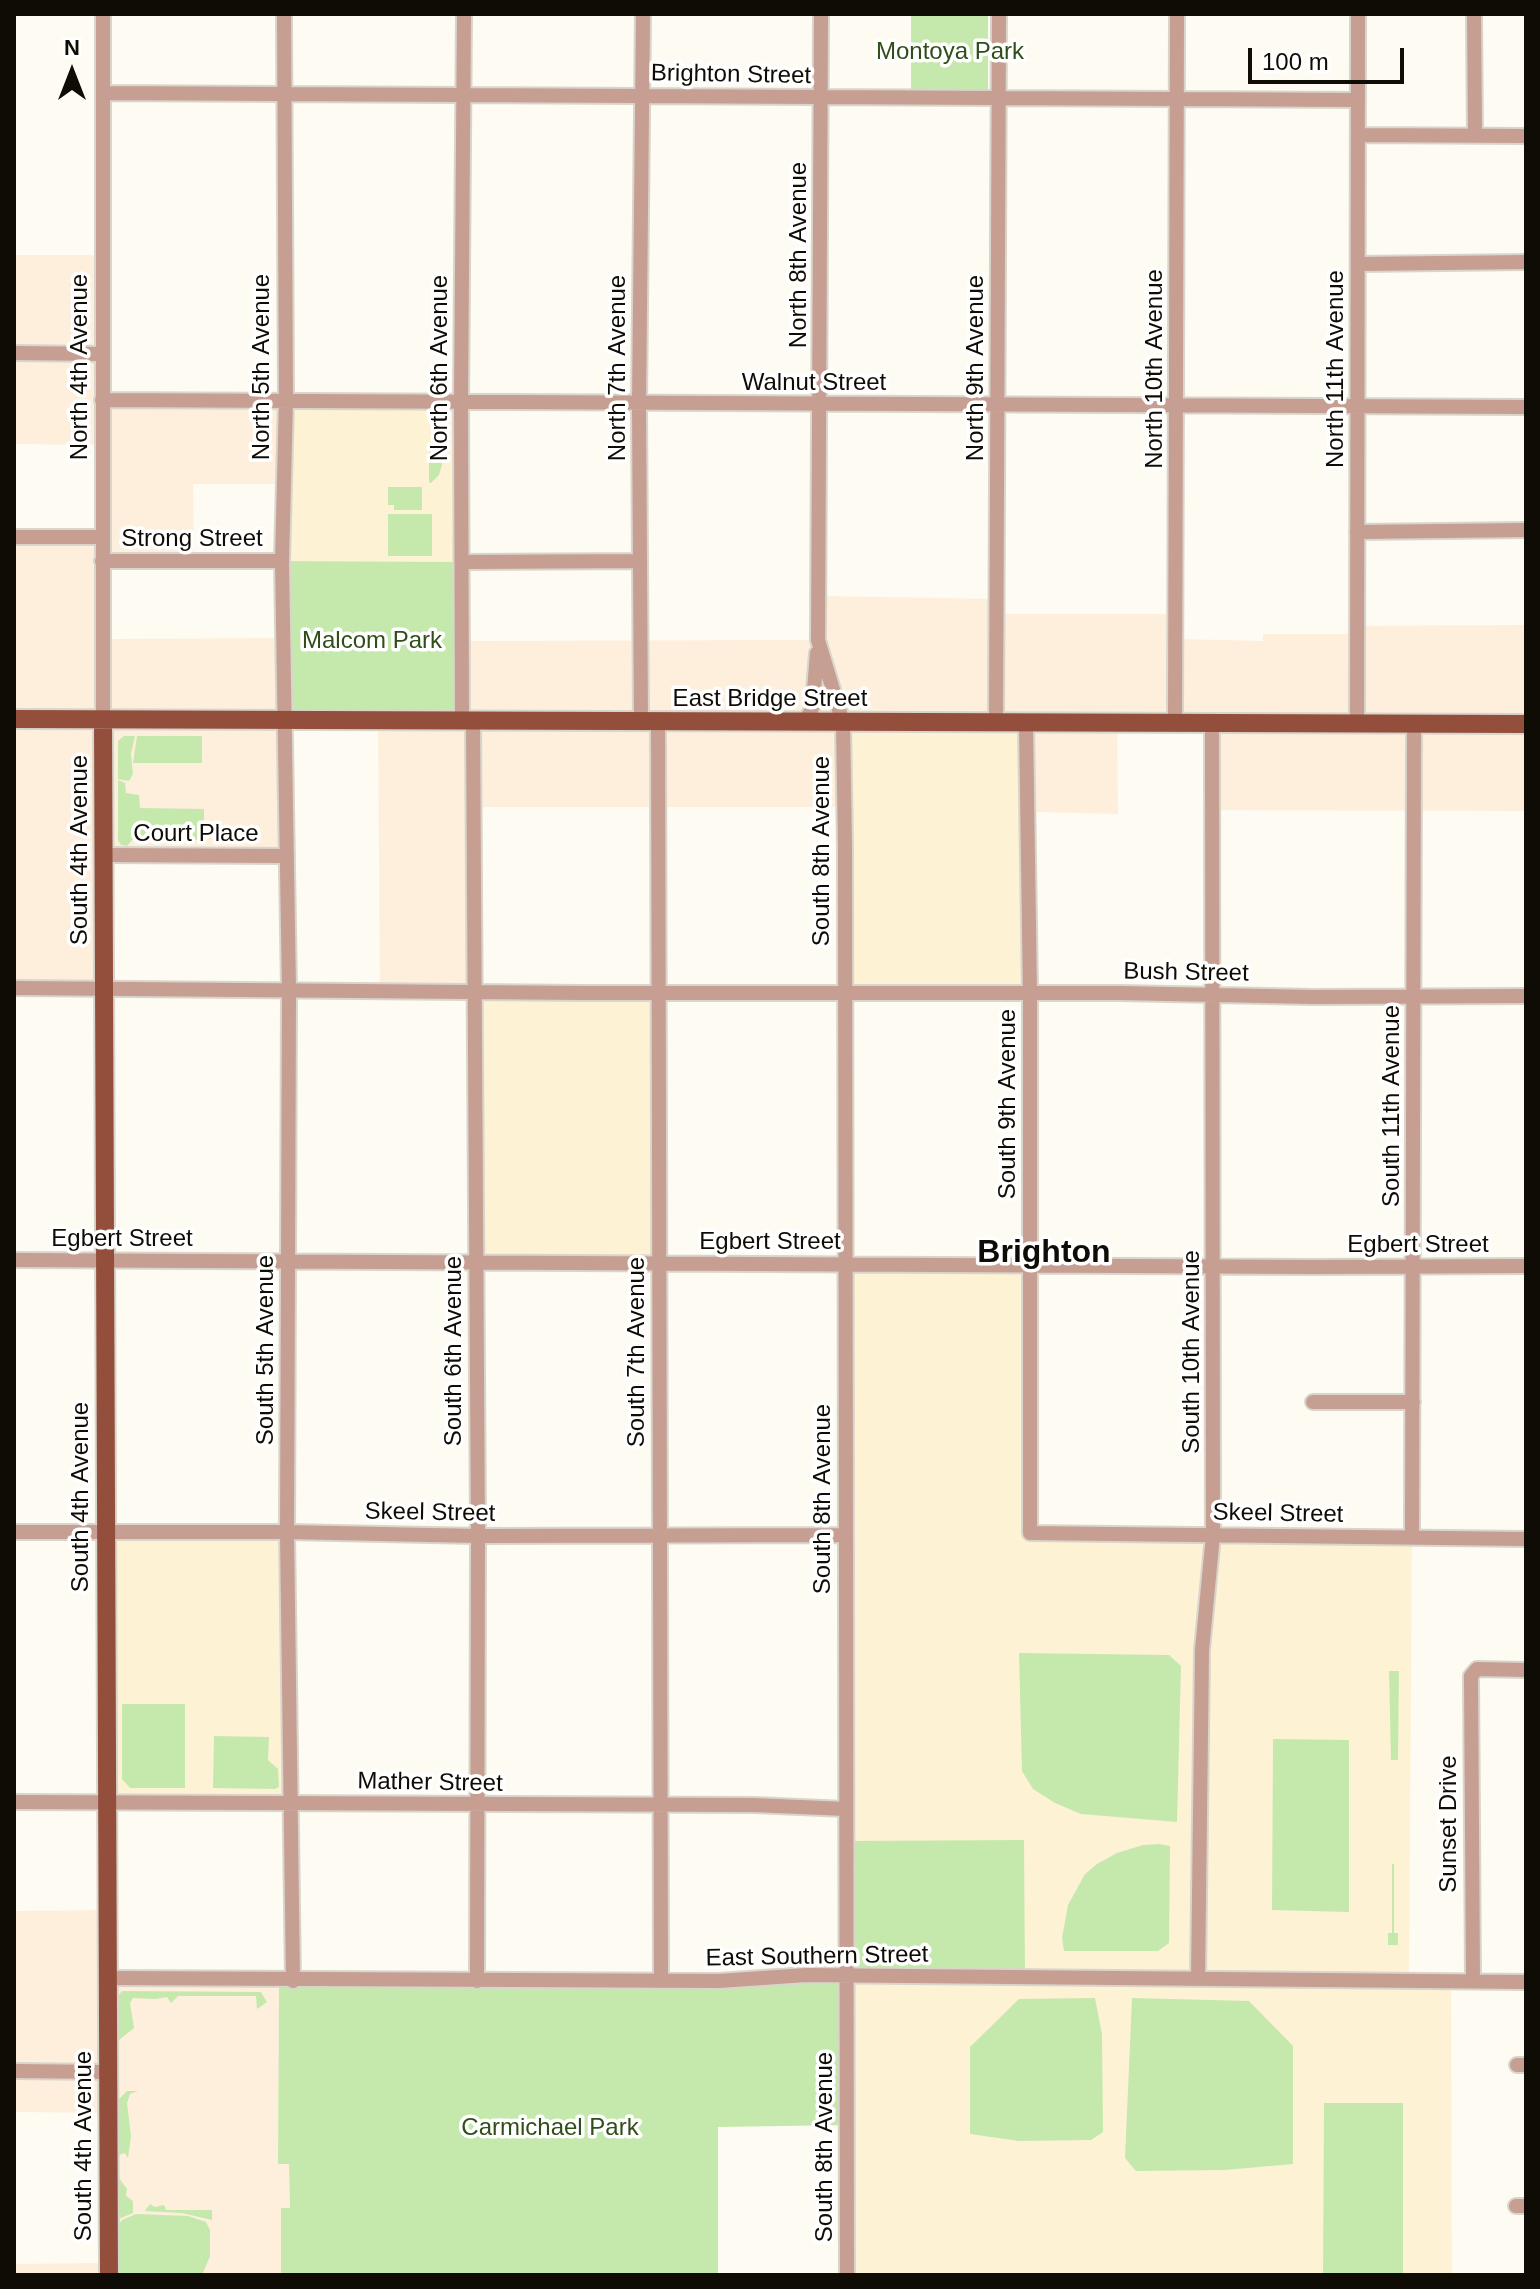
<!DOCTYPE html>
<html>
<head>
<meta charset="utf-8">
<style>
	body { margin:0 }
	#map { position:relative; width:1540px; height:2289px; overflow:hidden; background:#fefbf2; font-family:Helvetica,sans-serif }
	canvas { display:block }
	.frame { position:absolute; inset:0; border:16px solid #0f0c05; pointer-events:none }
	.north { position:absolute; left:32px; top:32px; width:80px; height:80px; -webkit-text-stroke:6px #fff; paint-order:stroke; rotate:0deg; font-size:22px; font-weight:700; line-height:32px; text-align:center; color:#0f0c05 }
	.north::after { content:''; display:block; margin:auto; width:28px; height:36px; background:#0f0c05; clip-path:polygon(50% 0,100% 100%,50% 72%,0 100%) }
	.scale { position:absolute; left:1248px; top:48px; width:156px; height:36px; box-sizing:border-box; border:4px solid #0f0c05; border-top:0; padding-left:10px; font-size:24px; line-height:28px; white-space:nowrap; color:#0f0c05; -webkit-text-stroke:6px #fff; paint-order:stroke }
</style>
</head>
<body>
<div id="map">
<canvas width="1540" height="2289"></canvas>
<div class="frame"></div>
<div class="north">N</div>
<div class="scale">100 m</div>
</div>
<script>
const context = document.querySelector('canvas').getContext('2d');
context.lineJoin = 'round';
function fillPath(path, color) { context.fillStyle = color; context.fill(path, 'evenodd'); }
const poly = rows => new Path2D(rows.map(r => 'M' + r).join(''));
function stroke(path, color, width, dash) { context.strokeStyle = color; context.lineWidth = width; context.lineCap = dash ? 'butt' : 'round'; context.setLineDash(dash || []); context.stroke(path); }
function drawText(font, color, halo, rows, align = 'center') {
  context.font = font + ' Helvetica,sans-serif'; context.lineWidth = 7; context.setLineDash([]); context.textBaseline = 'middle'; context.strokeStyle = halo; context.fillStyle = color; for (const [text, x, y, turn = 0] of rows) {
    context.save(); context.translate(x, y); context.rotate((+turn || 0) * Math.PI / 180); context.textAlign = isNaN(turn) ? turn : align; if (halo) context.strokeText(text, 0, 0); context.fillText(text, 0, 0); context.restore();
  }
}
const commercial = poly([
	[14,255,102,255,102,400,286,401,284,484,193,484,194,561,103,561,104,639,283,638,287,856,104,855,106,988,14,988,14,537,102,537,102,445,14,444],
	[819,596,996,599,997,614,1176,614,1177,639,1263,641,1263,634,1357,634,1357,626,1526,625,1526,811,1212,810,1211,725,1117,724,1118,814,844,807,474,807,473,991,380,991,378,720,461,641,817,640],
	[108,1910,108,1978,279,1981,278,2163,289,2164,290,2208,281,2209,281,2275,15,2275,15,2264,108,2263,107,2113,15,2112,14,1911]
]);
const built = poly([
	[286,401,461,401,462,562,282,561],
	[843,723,1026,724,1030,994,845,992],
	[473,991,658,993,659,1263,476,1264],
	[1028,1264,1030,1533,1412,1537,1409,1980,1451,1981,1452,2275,847,2275,845,1265],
	[106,1532,289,1532,292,1803,107,1802]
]);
const green = poly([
	[911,14,988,14,988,90,911,90],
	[434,442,442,455,442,465,439,475,431,483,429,482,429,447],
	[388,487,422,487,422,510,394,510,394,505,388,505],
	[388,514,432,514,432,556,388,556],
	[282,561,462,562,462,721,285,720],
	[124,736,135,736,131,754,133,774,129,781,118,779,118,741],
	[137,736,202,736,202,763,133,763],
	[118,780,125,783,126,793,139,795,140,808,204,809,204,840,132,840,127,846,121,845,118,840],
	[1019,1653,1169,1655,1181,1666,1177,1822,1081,1814,1055,1803,1033,1789,1022,1771],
	[1389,1671,1399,1671,1398,1760,1391,1760],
	[122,1704,185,1704,185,1788,130,1788,122,1779],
	[214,1736,269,1737,268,1760,278,1769,279,1787,275,1789,213,1788],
	[1273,1739,1349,1740,1349,1912,1272,1910],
	[1024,1840,1025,1977,847,1975,847,2125,718,2127,718,2275,281,2275,281,2208,290,2208,289,2164,278,2164,279,1981,846,1975,846,1841],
	[1159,1844,1170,1846,1169,1943,1158,1951,1064,1951,1062,1938,1068,1905,1085,1874,1097,1864,1117,1853,1143,1845],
	[1392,1864,1394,1864,1394,1933,1398,1933,1398,1945,1388,1945,1388,1933,1392,1933],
	[122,1991,261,1992,267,2002,257,2009,256,1996,178,1996,171,2003,167,1997,155,1999,133,1998,130,2003,134,2028,119,2040,118,1996],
	[1095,1998,1102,2034,1103,2132,1091,2140,1019,2141,970,2134,970,2047,1019,1999],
	[1132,1998,1249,2001,1293,2046,1293,2164,1225,2170,1136,2171,1125,2158],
	[127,2091,138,2091,130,2094,127,2103,131,2136,128,2158,125,2153,119,2155,119,2099],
	[1324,2103,1403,2103,1403,2275,1323,2275],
	[119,2178,127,2189,126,2196,133,2201,133,2213,119,2219],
	[150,2204,155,2207,164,2205,166,2210,212,2210,212,2220,182,2213,145,2211],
	[136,2214,188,2216,206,2222,210,2230,210,2256,203,2273,200,2275,119,2275,119,2224,122,2220]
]);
const minor = poly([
	[103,14,103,720],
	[284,14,286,401,282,561,289,990,287,1532,293,1981],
	[821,14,818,640,843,723,845,847,847,2275],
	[1474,14,1475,135],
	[103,93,1358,100],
	[1358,135,1526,136],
	[1358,264,1526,262],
	[14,353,102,354],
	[102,400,1526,407],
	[1357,532,1526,530],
	[14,537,102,537],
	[102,561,282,561],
	[462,562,640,561],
	[462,721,461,401,464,14],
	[473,721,478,1536,477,1981],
	[641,723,639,404,643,14],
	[658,723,661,1981],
	[802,723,811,712,813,702,817,653],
	[996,723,999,14],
	[1357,723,1358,14],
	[1026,724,1030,994,1030,1533,1526,1539],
	[1175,724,1177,14],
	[104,855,287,856],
	[14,988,584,993,1120,993,1314,997,1526,996],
	[14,1260,1313,1267,1526,1266],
	[1313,1402,1413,1402],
	[14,1532,287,1532,478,1536,846,1535],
	[1412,1537,1414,724],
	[14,1802,754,1805,846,1809],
	[108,1978,719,1981,806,1975,1526,1982],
	[1198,1979,1202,1650,1213,1535,1212,725],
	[1473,1981,1471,1676,1477,1669,1526,1670],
	[1517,2065,1526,2065],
	[14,2071,107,2072],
	[1516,2206,1526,2206]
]);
const major = poly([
	[14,719,1526,724],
	[103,720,109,2275]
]);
const parkNames = [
	["Montoya Park",950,52],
	["Malcom Park",372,641],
	["Carmichael Park",550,2128]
];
const streetNames = [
	["Brighton Street",731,75,1],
	["North 8th Avenue",799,255,-90],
	["North 4th Avenue",80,367,-90],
	["North 5th Avenue",262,367,-90],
	["North 6th Avenue",440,368,-90],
	["North 7th Avenue",618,368,-90],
	["North 9th Avenue",976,368,-90],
	["North 10th Avenue",1155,369,-90],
	["North 11th Avenue",1336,369,-90],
	["Walnut Street",814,383],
	["Strong Street",192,539],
	["East Bridge Street",770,699],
	["Court Place",196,834],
	["South 4th Avenue",80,850,-90],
	["South 8th Avenue",822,851,-90],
	["Bush Street",1186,973,1],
	["South 9th Avenue",1008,1104,-90],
	["South 11th Avenue",1392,1106,-90],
	["Egbert Street",122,1239],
	["Egbert Street",770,1242],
	["Egbert Street",1418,1245],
	["South 5th Avenue",266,1350,-90],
	["South 6th Avenue",454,1351,-90],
	["South 7th Avenue",637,1352,-90],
	["South 10th Avenue",1192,1352,-90],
	["South 4th Avenue",81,1497,-90],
	["South 8th Avenue",823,1499,-90],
	["Skeel Street",430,1513,1],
	["Skeel Street",1278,1514,1],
	["Mather Street",430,1783,1],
	["Sunset Drive",1449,1824,-90],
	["East Southern Street",817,1957,-1],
	["South 4th Avenue",84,2146,-90],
	["South 8th Avenue",825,2147,-90]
];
const districtNames = [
	["Brighton",1044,1253]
];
fillPath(commercial, '#fdefdb');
fillPath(built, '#fef2d5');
fillPath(green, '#c5e9ad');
stroke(minor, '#d8d5cc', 18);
stroke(major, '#d8d5cc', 22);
stroke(minor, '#c69e92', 14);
stroke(major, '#934f3b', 18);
drawText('24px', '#314e1a', '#fff', parkNames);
drawText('24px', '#0f0c05', '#fff', streetNames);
drawText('bold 32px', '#0f0c05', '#fff', districtNames);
</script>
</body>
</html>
